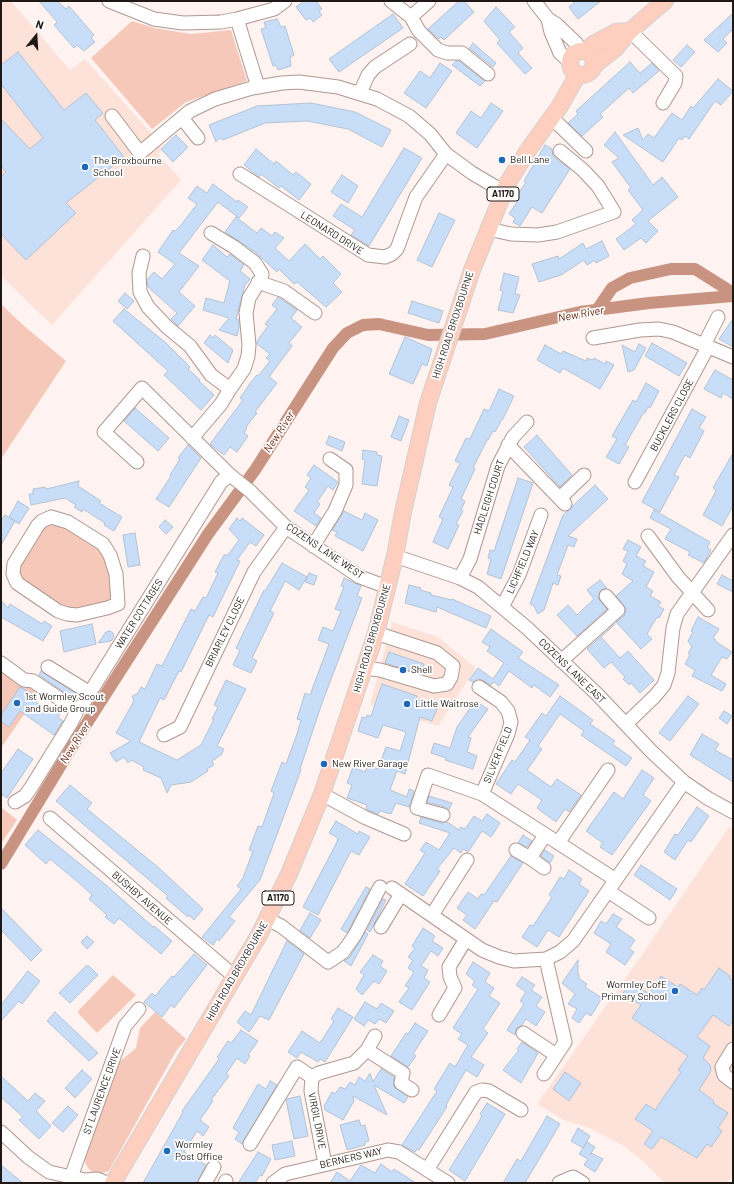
<!DOCTYPE html>
<html>
<head>
<meta charset="utf-8">
<style>
	body { margin:0 }
	#map { position:relative; width:734px; height:1184px; overflow:hidden; background:#fef3f0; font-family:Barlow,sans-serif }
	canvas { display:block }
	.frame { position:absolute; inset:0; border:2px solid #201815; pointer-events:none }
	.north { position:absolute; left:16px; top:16px; width:40px; height:40px; -webkit-text-stroke:3px #fff; paint-order:stroke; rotate:18deg; font-size:11px; font-weight:700; line-height:16px; text-align:center; color:#201815 }
	.north::after { content:''; display:block; margin:auto; width:14px; height:18px; background:#201815; clip-path:polygon(50% 0,100% 100%,50% 72%,0 100%) }
</style>
</head>
<body>
<div id="map">
<canvas width="734" height="1184"></canvas>
<div class="frame"></div>
<div class="north">N</div>
</div>
<script>
const context = document.querySelector('canvas').getContext('2d');
context.lineJoin = 'round';
function fillPath(path, color) { context.fillStyle = color; context.fill(path, 'evenodd'); }
const poly = rows => new Path2D(rows.map(r => 'M' + r).join(''));
function stroke(path, color, width, dash) { context.strokeStyle = color; context.lineWidth = width; context.lineCap = dash ? 'butt' : 'round'; context.setLineDash(dash || []); context.stroke(path); }
function drawText(font, color, halo, rows, align = 'center') {
  context.font = font + ' Barlow,sans-serif'; context.lineWidth = 3.5; context.setLineDash([]); context.textBaseline = 'middle'; context.strokeStyle = halo; context.fillStyle = color; for (const [text, x, y, turn = 0] of rows) {
    context.save(); context.translate(x, y); context.rotate((+turn || 0) * Math.PI / 180); context.textAlign = isNaN(turn) ? turn : align; if (halo) context.strokeText(text, 0, 0); context.fillText(text, 0, 0); context.restore();
  }
}
const built = poly([
	[1,1,11,1,70,70,85,59,151,133,162,150,158,154,181,180,52,325,1,276],
	[392,622,438,637,476,668,438,726,370,705],
	[729,827,733,829,733,1176,726,1183,665,1183,644,1162,624,1146,589,1128,564,1120,537,1104,639,959]
]);
const green = poly([
	[132,21,154,28,191,34,231,30,247,81,186,102,152,129,91,58],
	[1,304,24,326,66,361,1,459],
	[54,521,93,543,106,557,114,589,111,601,69,611,18,578,17,570,42,527],
	[1,655,32,679,40,691,1,748],
	[1,807,17,820,1,844],
	[113,975,136,995,97,1033,79,1014,78,1011],
	[155,1012,186,1039,176,1051,109,1171,99,1174,93,1173,88,1168,84,1160,118,1063,136,1048,140,1028]
]);
const canal = poly([
	[597,310,612,288,630,278,671,269,695,269,733,293],
	[1,864,78,737,208,534,255,470,333,348,347,333,363,325,379,324,428,335,485,334,580,312,649,303,733,296]
]);
const building = poly([
	[39,1,57,1,66,9,69,6,94,35,91,38,95,42,84,51,77,45,74,48,54,25,57,22,39,1],
	[304,1,316,1,322,9,319,11,322,15,313,22,310,18,306,20,296,7,304,1],
	[459,1,464,1,474,12,444,40,441,37,439,39,428,29,459,1],
	[576,1,601,1,578,19,569,7,576,1],
	[496,7,515,27,509,32,523,48,518,53,532,68,525,74,497,43,500,40,484,21,496,7],
	[733,13,733,29,723,39,727,43,718,52,704,40,733,13],
	[393,14,403,28,339,72,329,59,393,14],
	[277,19,281,27,285,26,294,55,290,57,291,66,278,70,276,65,273,66,261,29,266,28,264,22,277,19],
	[473,43,496,63,493,67,469,48,473,43],
	[687,45,695,52,681,67,673,60,687,45],
	[18,52,64,110,86,93,103,113,95,120,124,157,66,203,76,213,26,260,1,234,1,177,6,172,1,166,1,119,30,149,43,138,1,84,1,65,18,52],
	[456,61,459,61,485,81,480,86,452,65,456,61],
	[630,62,640,73,652,63,659,71,633,93,629,88,600,114,603,117,582,136,568,123,578,114,576,111,630,62],
	[440,63,452,71,426,108,404,93,420,71,430,78,440,63],
	[718,79,733,91,721,105,715,101,689,139,685,136,682,140,679,138,663,162,623,135,638,128,643,140,648,134,654,138,672,113,682,120,691,106,693,108,718,79],
	[311,103,355,112,391,130,382,147,348,129,307,121,265,123,223,140,220,138,216,142,209,125,257,106,311,103],
	[491,103,503,111,477,148,456,133,471,111,481,118,491,103],
	[615,132,653,185,662,177,678,197,648,221,658,231,646,243,641,238,624,250,616,239,636,224,632,220,643,210,628,190,631,188,612,162,619,158,604,145,615,132],
	[176,135,188,147,173,162,161,149,176,135],
	[545,145,552,149,553,156,570,169,542,213,532,207,520,226,513,222,515,218,509,214,519,199,516,197,526,182,524,181,545,145],
	[404,148,422,158,369,246,351,235,355,230,333,216,341,204,362,217,404,148],
	[256,149,274,164,276,161,293,175,296,172,311,184,299,200,281,186,279,188,261,174,259,177,244,165,256,149],
	[342,175,358,186,348,203,331,192,342,175],
	[213,184,237,202,238,200,248,207,239,218,218,202,179,253,199,266,179,292,195,306,178,326,171,319,177,313,148,287,147,280,154,272,162,279,175,264,158,252,173,230,175,231,181,225,197,204,188,198,197,186,207,193,213,184],
	[439,213,455,220,432,267,417,260,439,213],
	[236,217,257,233,261,228,272,236,275,232,284,238,275,248,289,261,305,244,320,259,323,256,341,274,333,283,342,292,326,307,297,282,294,284,279,269,277,272,255,252,225,232,236,217],
	[602,241,609,256,596,263,595,260,587,265,584,260,561,275,539,282,532,264,558,256,559,259,583,243,586,249,602,241],
	[213,245,227,257,230,254,244,265,240,271,250,279,245,285,236,319,239,320,239,328,237,336,219,330,229,318,203,310,206,298,224,303,230,281,202,260,213,245],
	[504,273,519,277,515,294,520,295,513,313,498,310,503,291,500,290,504,273],
	[125,293,134,301,127,309,118,301,125,293],
	[278,297,297,310,291,318,302,327,289,343,292,346,269,377,277,383,255,412,257,413,246,427,247,428,244,433,248,436,237,452,230,447,224,455,210,444,243,400,240,398,251,382,257,375,258,376,270,361,266,358,270,354,257,344,257,341,268,326,265,324,277,309,272,305,278,297],
	[412,301,443,311,439,323,408,313,412,301],
	[124,309,166,343,190,367,188,369,200,380,199,381,214,395,201,410,164,375,168,371,113,321,124,309],
	[733,319,733,347,719,339,733,319],
	[210,335,213,338,215,335,233,350,228,363,204,343,210,335],
	[405,337,432,349,427,366,422,364,413,384,389,374,405,337],
	[652,343,687,363,679,376,645,356,652,343],
	[639,344,646,348,634,370,628,372,622,345,635,352,639,344],
	[545,345,561,354,563,351,586,361,587,358,593,360,594,358,605,364,606,361,614,365,600,389,563,368,560,373,537,360,545,345],
	[715,370,733,380,733,399,723,393,721,398,704,389,715,370],
	[646,383,659,391,650,408,648,407,645,413,644,412,625,445,629,447,619,464,606,457,617,439,612,436,633,400,636,402,646,383],
	[499,389,514,396,503,419,502,419,495,432,493,431,488,440,487,440,473,468,475,469,461,499,465,501,461,510,463,511,456,524,459,525,448,549,433,542,443,519,439,517,453,487,449,485,460,463,455,461,466,438,470,439,484,409,489,411,499,389],
	[135,408,169,438,158,451,124,421,135,408],
	[692,409,706,417,699,428,704,431,690,458,685,455,674,475,679,477,660,512,642,502,692,409],
	[399,416,409,420,401,441,391,437,399,416],
	[537,435,572,475,560,487,524,447,537,435],
	[329,436,345,442,342,451,326,444,329,436],
	[188,445,201,458,169,507,156,499,171,476,170,475,180,459,178,458,188,445],
	[363,450,377,452,377,455,382,456,377,486,362,484,365,460,362,459,363,450],
	[733,453,733,506,722,526,703,515,715,493,716,490,713,488,733,453],
	[314,465,338,482,333,490,328,486,317,502,320,504,314,513,321,518,316,526,294,511,309,490,305,487,311,478,307,475,314,465],
	[518,478,533,483,501,579,487,574,491,559,488,558,490,550,494,551,518,478],
	[79,481,78,486,101,501,99,503,122,517,114,531,104,525,105,523,83,509,82,512,74,507,76,505,65,498,31,505,29,494,33,494,33,489,45,487,46,489,79,481],
	[595,485,608,499,568,536,577,539,574,547,568,545,557,575,561,576,558,585,553,583,544,610,538,614,534,606,530,604,563,515,595,485],
	[18,501,29,508,19,524,9,517,18,501],
	[654,510,710,542,707,548,711,550,704,563,688,555,690,552,665,539,671,529,650,518,654,510],
	[344,511,362,520,365,513,378,520,363,551,335,536,337,532,332,530,344,511],
	[5,515,15,521,1,545,1,521,5,515],
	[237,518,240,521,242,518,264,535,256,546,250,542,237,560,240,561,213,617,209,615,181,672,179,671,164,700,160,698,139,742,177,760,201,745,214,719,212,719,218,707,214,705,226,680,246,689,217,746,224,749,221,755,212,761,214,765,207,769,208,771,191,782,171,785,167,793,161,778,143,770,144,767,131,760,128,763,124,757,116,762,110,753,131,741,116,733,134,701,132,696,138,693,141,687,145,689,157,664,162,666,191,609,195,611,203,597,206,598,218,573,215,572,224,555,228,555,239,540,229,529,237,518],
	[165,520,173,527,166,534,159,527,165,520],
	[135,533,140,565,128,567,123,535,135,533],
	[628,540,641,547,636,556,646,561,643,566,654,572,646,587,653,591,650,596,661,602,658,606,664,609,659,618,657,617,647,634,652,639,641,649,616,622,624,616,626,609,616,596,633,581,622,574,627,564,623,561,628,551,623,549,628,540],
	[282,563,307,577,299,590,285,581,270,611,274,613,252,658,257,661,251,673,233,665,240,650,236,648,264,590,265,591,282,563],
	[309,573,317,576,314,585,305,582,309,573],
	[722,575,733,581,733,592,717,584,722,575],
	[344,578,361,586,357,596,362,598,322,703,300,769,301,770,260,880,229,917,235,921,219,941,217,939,213,945,202,937,241,889,237,886,243,878,253,851,249,850,258,826,262,827,274,793,271,791,282,762,286,764,297,734,301,720,297,719,305,693,310,695,329,644,318,640,323,627,333,631,341,611,335,609,344,587,341,586,344,578],
	[600,580,607,588,601,590,598,598,607,609,577,636,557,615,568,605,577,615,594,599,587,590,600,580],
	[409,585,421,588,420,590,431,593,431,595,452,600,452,599,491,616,486,628,437,607,436,612,405,603,409,585],
	[1,600,8,608,10,604,42,624,44,621,52,626,43,641,1,617,1,600],
	[698,617,719,629,713,638,716,640,715,641,732,652,727,659,722,657,711,675,726,684,722,691,692,676,695,670,685,664,690,655,688,653,692,647,688,641,693,632,691,631,698,617],
	[92,624,96,644,64,652,60,631,92,624],
	[615,624,601,637,620,658,628,651,654,680,640,693,631,683,629,685,623,679,625,677,611,662,604,668,587,649,615,624],
	[491,629,523,652,518,658,559,685,550,697,534,685,532,688,509,671,499,686,494,682,491,685,480,679,473,682,469,680,478,668,493,679,504,663,487,651,490,647,482,642,491,629],
	[110,631,113,633,114,637,111,641,98,643,106,632,110,631],
	[389,652,424,664,421,674,385,663,389,652],
	[41,671,77,694,74,699,39,675,41,671],
	[382,684,417,696,416,699,438,706,432,721,420,717,405,774,397,771,390,790,407,797,409,789,414,791,409,807,396,803,391,814,380,811,378,814,366,809,367,805,347,798,352,785,347,783,353,767,365,772,368,765,378,769,386,747,400,751,406,732,383,725,378,738,358,731,362,717,366,718,367,715,371,716,382,684],
	[20,687,32,694,29,697,50,712,53,708,60,714,58,717,63,721,54,735,20,711,9,727,1,721,1,715,20,687],
	[560,696,593,720,590,724,615,741,612,744,632,758,626,766,581,735,584,731,560,714,538,746,542,749,527,770,551,787,557,779,581,795,569,812,565,809,556,822,537,808,542,800,518,784,511,794,496,784,512,760,515,762,530,740,525,737,542,713,546,716,560,696],
	[688,696,699,704,670,741,659,733,688,696],
	[475,701,488,709,468,737,471,738,467,752,477,756,473,769,445,760,446,758,431,753,434,743,450,748,457,727,475,701],
	[724,711,732,716,727,724,719,718,724,711],
	[702,734,719,744,715,750,733,760,733,782,690,755,702,734],
	[18,749,33,759,7,798,1,794,1,773,18,749],
	[642,770,654,778,643,795,651,801,612,855,600,847,603,843,586,831,614,792,623,799,642,770],
	[70,785,92,803,87,809,159,868,203,909,194,920,189,915,188,917,166,898,168,896,56,801,70,785],
	[429,796,452,803,449,810,445,807,427,802,429,796],
	[697,807,709,816,691,842,688,840,675,860,664,852,675,834,678,835,697,807],
	[487,814,500,823,491,837,482,831,468,852,463,849,461,853,454,848,437,869,440,871,423,896,405,884,425,853,420,850,426,842,439,850,450,833,419,823,421,817,441,823,447,822,459,830,461,827,465,829,474,816,482,821,487,814],
	[336,821,358,834,359,831,370,837,359,855,351,851,318,915,303,907,337,842,338,838,329,833,336,821],
	[38,830,106,885,153,927,154,926,172,941,161,954,119,918,114,924,105,917,107,915,89,899,92,895,78,882,50,859,46,864,25,845,38,830],
	[523,835,532,841,527,847,518,843,523,835],
	[545,850,554,856,550,863,541,856,545,850],
	[511,856,523,863,497,902,494,901,475,929,463,920,467,915,457,908,468,892,478,899,481,894,484,895,511,856],
	[641,865,677,889,670,900,634,875,641,865],
	[569,870,582,879,579,884,589,891,559,937,548,930,537,947,522,937,530,925,533,926,552,897,549,895,560,877,564,879,569,870],
	[366,887,370,889,347,933,341,929,366,887],
	[383,899,386,900,370,932,367,930,383,899],
	[1,908,42,950,31,961,1,930,1,908],
	[310,913,321,920,310,938,300,930,310,913],
	[613,914,622,919,616,927,635,940,629,949,634,952,625,965,606,952,611,944,594,933,601,921,606,924,613,914],
	[423,928,435,936,432,941,443,948,438,956,431,951,421,966,428,970,424,978,430,982,412,1010,399,1002,409,988,405,986,414,972,408,968,413,960,408,957,415,948,412,946,423,928],
	[365,932,368,934,351,966,344,961,350,957,365,932],
	[87,936,94,942,87,949,81,942,87,936],
	[287,941,304,954,269,1020,260,1016,249,1032,237,1022,245,1011,251,1015,287,941],
	[194,954,207,965,174,1008,171,1005,162,1017,144,1002,152,993,155,996,172,976,174,977,194,954],
	[373,955,383,961,380,966,387,971,379,984,374,981,362,995,356,989,364,975,360,972,373,955],
	[578,960,578,975,580,976,578,978,587,984,585,987,602,998,591,1016,586,1013,579,1023,572,1018,577,1009,568,1004,575,994,562,983,578,960],
	[473,962,490,973,485,982,494,988,489,996,500,1003,483,1029,488,1033,471,1057,484,1065,477,1077,466,1070,446,1105,447,1106,443,1113,419,1150,417,1149,415,1152,402,1145,437,1091,434,1089,450,1063,455,1067,468,1045,458,1039,462,1034,453,1028,478,989,472,985,475,981,466,974,473,962],
	[86,966,89,966,98,975,70,1003,59,993,86,966],
	[719,968,730,976,729,978,733,981,733,1021,729,1026,713,1015,697,1037,710,1046,703,1058,710,1065,711,1071,699,1090,714,1101,713,1103,728,1113,718,1128,722,1131,711,1147,707,1144,697,1158,661,1137,652,1149,644,1144,653,1131,635,1119,646,1104,655,1110,681,1072,678,1070,688,1056,632,1018,641,1005,623,993,631,982,649,994,661,976,678,987,680,984,697,995,702,988,704,990,719,968],
	[28,971,40,981,22,1004,19,1001,1,1021,1,1005,28,971],
	[522,977,535,985,531,990,542,997,536,1006,545,1012,536,1026,526,1019,522,1025,516,1029,515,1035,507,1030,524,1004,520,1001,526,992,516,985,522,977],
	[365,1002,377,1009,381,1003,394,1011,386,1023,379,1019,375,1024,368,1020,364,1026,354,1019,365,1002],
	[338,1008,353,1017,325,1062,320,1059,318,1062,301,1052,297,1058,288,1052,302,1031,320,1043,334,1021,331,1019,338,1008],
	[55,1012,98,1053,89,1061,47,1021,55,1012],
	[415,1023,428,1031,413,1054,416,1056,408,1067,391,1056,406,1033,408,1034,415,1023],
	[241,1030,258,1041,248,1055,250,1056,245,1064,237,1058,226,1074,229,1076,211,1100,213,1101,200,1120,209,1127,203,1136,197,1131,184,1152,206,1165,197,1183,143,1183,183,1112,182,1111,219,1059,217,1057,228,1041,231,1043,241,1030],
	[522,1042,538,1053,521,1083,503,1070,519,1050,517,1049,522,1042],
	[381,1069,394,1077,394,1087,408,1097,404,1103,374,1085,387,1115,353,1096,354,1101,343,1120,325,1110,324,1106,332,1092,335,1094,340,1087,345,1089,350,1082,355,1085,359,1077,365,1081,370,1073,373,1082,381,1069],
	[82,1070,92,1079,75,1098,65,1088,82,1070],
	[565,1072,581,1083,569,1101,553,1089,565,1072],
	[1,1076,28,1101,35,1093,45,1101,36,1111,51,1126,39,1139,19,1120,23,1117,1,1097,1,1076],
	[270,1081,277,1085,242,1144,235,1139,239,1132,233,1128,235,1124,258,1084,266,1089,270,1081],
	[300,1096,308,1136,294,1139,286,1100,287,1099,300,1096],
	[487,1103,505,1114,465,1181,449,1170,474,1130,482,1116,480,1114,487,1103],
	[68,1106,78,1115,63,1132,52,1123,68,1106],
	[547,1116,560,1124,525,1183,503,1183,517,1159,521,1161,547,1116],
	[359,1120,361,1126,365,1125,369,1141,365,1142,365,1145,347,1150,340,1125,359,1120],
	[578,1128,590,1136,583,1148,571,1141,578,1128],
	[292,1141,295,1156,275,1160,272,1145,292,1141],
	[587,1142,595,1147,590,1155,591,1153,603,1159,595,1172,584,1165,588,1159,579,1154,587,1142],
	[258,1152,271,1159,262,1176,260,1175,255,1183,238,1183,258,1152],
	[381,1164,392,1172,394,1169,416,1183,330,1183,337,1172,350,1181,361,1165,375,1173,381,1164],
	[1,1165,23,1183,1,1183,1,1165]
]);
const minor = poly([
	[109,1,154,19,183,23,221,22,237,19,274,9,285,1],
	[391,1,411,17,419,31,438,50,447,53,462,53,488,74],
	[534,1,548,19,556,24,576,43,581,51],
	[411,17,429,1],
	[237,19,258,87],
	[548,19,551,32,560,53,570,62],
	[630,31,676,76,675,83,663,103],
	[360,93,368,75,375,67,410,44],
	[112,116,140,153,190,111,215,99,252,88,282,83,299,82,338,87,377,99,409,116,430,134,446,154,472,173,504,192],
	[182,118,198,138],
	[552,118,586,151],
	[240,174,368,255,385,257,392,254,397,249,416,197,446,154],
	[488,229,511,234,538,235,557,232,614,212,598,186,583,170,560,151],
	[211,233,234,247,255,263,262,274,261,279,249,298,246,313,249,345,248,356,244,369,230,389],
	[143,256,139,273,140,292,148,307,167,327,190,346,211,375,230,389,221,404,192,438],
	[258,282,284,291,315,313],
	[593,338,640,330,659,329,673,332,733,357],
	[704,345,718,317],
	[508,445,565,504],
	[137,462,104,432,142,388,230,475,250,491,286,527,360,577,387,587],
	[635,482,708,347],
	[560,498,584,475],
	[51,517,68,522,103,544,110,555,116,574,118,604,107,608,77,615,67,614,58,611,17,583,13,574,14,564,38,525,42,521,51,517],
	[648,536,678,577,708,610],
	[313,546,335,511,346,485,346,470,330,459],
	[395,556,460,578,478,587,527,628,597,694,651,751,684,782,709,799,733,812],
	[460,578,470,559,498,466,513,437,527,422],
	[502,607,519,575,541,515],
	[561,661,618,610,606,596],
	[1,663,24,680,33,681,75,709,81,707,221,482,230,475],
	[48,667,90,693],
	[364,668,380,670,434,686,447,684,451,677,453,666,437,653,376,633],
	[479,687,501,702,508,711,511,722,508,734,482,794],
	[626,724,655,696,664,685,668,673,673,628,677,614,733,535],
	[164,735,180,727,254,572,286,527],
	[322,794,364,817,404,834],
	[15,802,25,796,32,786,71,723,76,713,75,709],
	[443,815,417,808,428,775,482,794,616,880],
	[50,818,235,977],
	[558,843,608,770],
	[516,850,530,858,545,835],
	[530,858,544,868],
	[392,888,482,950,499,957,514,961,546,959,560,952,573,941,684,782],
	[608,891,649,918],
	[432,915,467,860],
	[267,919,281,926,328,962,343,952,355,935,380,887],
	[381,927,401,894],
	[439,1015,455,988,450,977,449,967,466,939],
	[523,1033,556,1055],
	[733,1049,722,1067,724,1075,733,1082],
	[367,1050,403,1073,401,1083,412,1090],
	[544,1074,565,1042,546,959],
	[1,1132,28,1157,49,1172,85,1180,97,1179,107,1183],
	[250,1144,297,1067,312,1077],
	[325,1164,311,1091,312,1077,319,1073,354,1063,367,1050,375,1036],
	[427,1170,476,1092,482,1090,489,1091,521,1110],
	[71,1177,125,1026,139,1009],
	[205,1183,214,1167],
	[225,1183,226,1181],
	[273,1183,285,1174,388,1150,399,1152,448,1183],
	[559,1183,573,1177,583,1183]
]);
const major = poly([
	'570 63a12 12 0 1 1 24 0a12 12 0 1 1-24 0Z',
	[587,52,592,45,616,32,630,31],
	[593,66,615,49,630,31,665,1],
	[113,1183,259,935,289,874,322,794,376,633,395,556,403,512,428,403,472,270,507,184,529,149,560,106,578,74]
]);
const markers = [
	[502,160,4,"#1f67b7"],
	[85,167,4,"#1f67b7"],
	[403,670,4,"#1f67b7"],
	[17,703,4,"#1f67b7"],
	[407,704,4,"#1f67b7"],
	[324,764,4,"#1f67b7"],
	[675,991,4,"#1f67b7"],
	[167,1151,4,"#1f67b7"]
];
const shields = [
	[503,194,32],
	[278,898,32]
];
const shieldNames = [
	["A1170",503,194],
	["A1170",278,898]
];
const poiNames = [
	["Bell Lane",510,160],
	["The Broxbourne",93,161],
	["School",93,173],
	["Shell",411,670],
	["1st Wormley Scout",25,697],
	["and Guide Group",25,709],
	["Little Waitrose",415,704],
	["New River Garage",332,764],
	["Wormley CofE",667,985,"right"],
	["Primary School",667,997,"right"],
	["Wormley",175,1145],
	["Post Office",175,1157]
];
const streetNames = [
	["LEONARD DRIVE",332,233,32],
	["HIGH ROAD BROXBOURNE",453,325,-72],
	["BUCKLERS CLOSE",672,415,-62],
	["HADLEIGH COURT",489,497,-72],
	["COZENS LANE WEST",325,551,34],
	["LICHFIELD WAY",523,562,-67],
	["WATER COTTAGES",139,614,-58],
	["BRIARLEY CLOSE",225,632,-64],
	["HIGH ROAD BROXBOURNE",372,638,-74],
	["COZENS LANE EAST",572,671,44],
	["SILVER FIELD",498,755,-68],
	["BUSHBY AVENUE",142,898,41],
	["HIGH ROAD BROXBOURNE",237,971,-60],
	["ST LAURENCE DRIVE",102,1091,-70],
	["VIRGIL DRIVE",317,1121,79],
	["BERNERS WAY",351,1158,-13]
];
const waterNames = [
	["New River",581,314,-10],
	["New River",279,432,-57],
	["New River",75,743,-58]
];
fillPath(built, '#fde2d9');
fillPath(green, '#f6c8b9');
stroke(canal, '#c99381', 12);
fillPath(building, '#c8ddf8');
stroke(building, '#b3c2d4', 1);
stroke(minor, '#af9790', 15);
stroke(major, '#d2d1d0', 18);
stroke(minor, '#fff', 13);
stroke(major, '#fecebf', 16);
for (const [x, y, r, color] of markers) { const dot = new Path2D(); dot.arc(x, y, r, 0, 2 * Math.PI); context.fillStyle = color; context.fill(dot); stroke(dot, '#fff', 1.5); }
for (const [x, y, w] of shields) { const box = new Path2D(); box.roundRect(x - w / 2, y - 7, w, 14, 3); context.fillStyle = '#fff'; context.fill(box); stroke(box, '#201815', 1); }
drawText('bold 9px', '#201815', null, shieldNames);
drawText('10px', '#201815', '#fff', poiNames, 'left');
drawText('10px', '#201815', '#fff', streetNames);
drawText('italic 11px', '#5f1d04', '#fff', waterNames);
</script>
</body>
</html>
